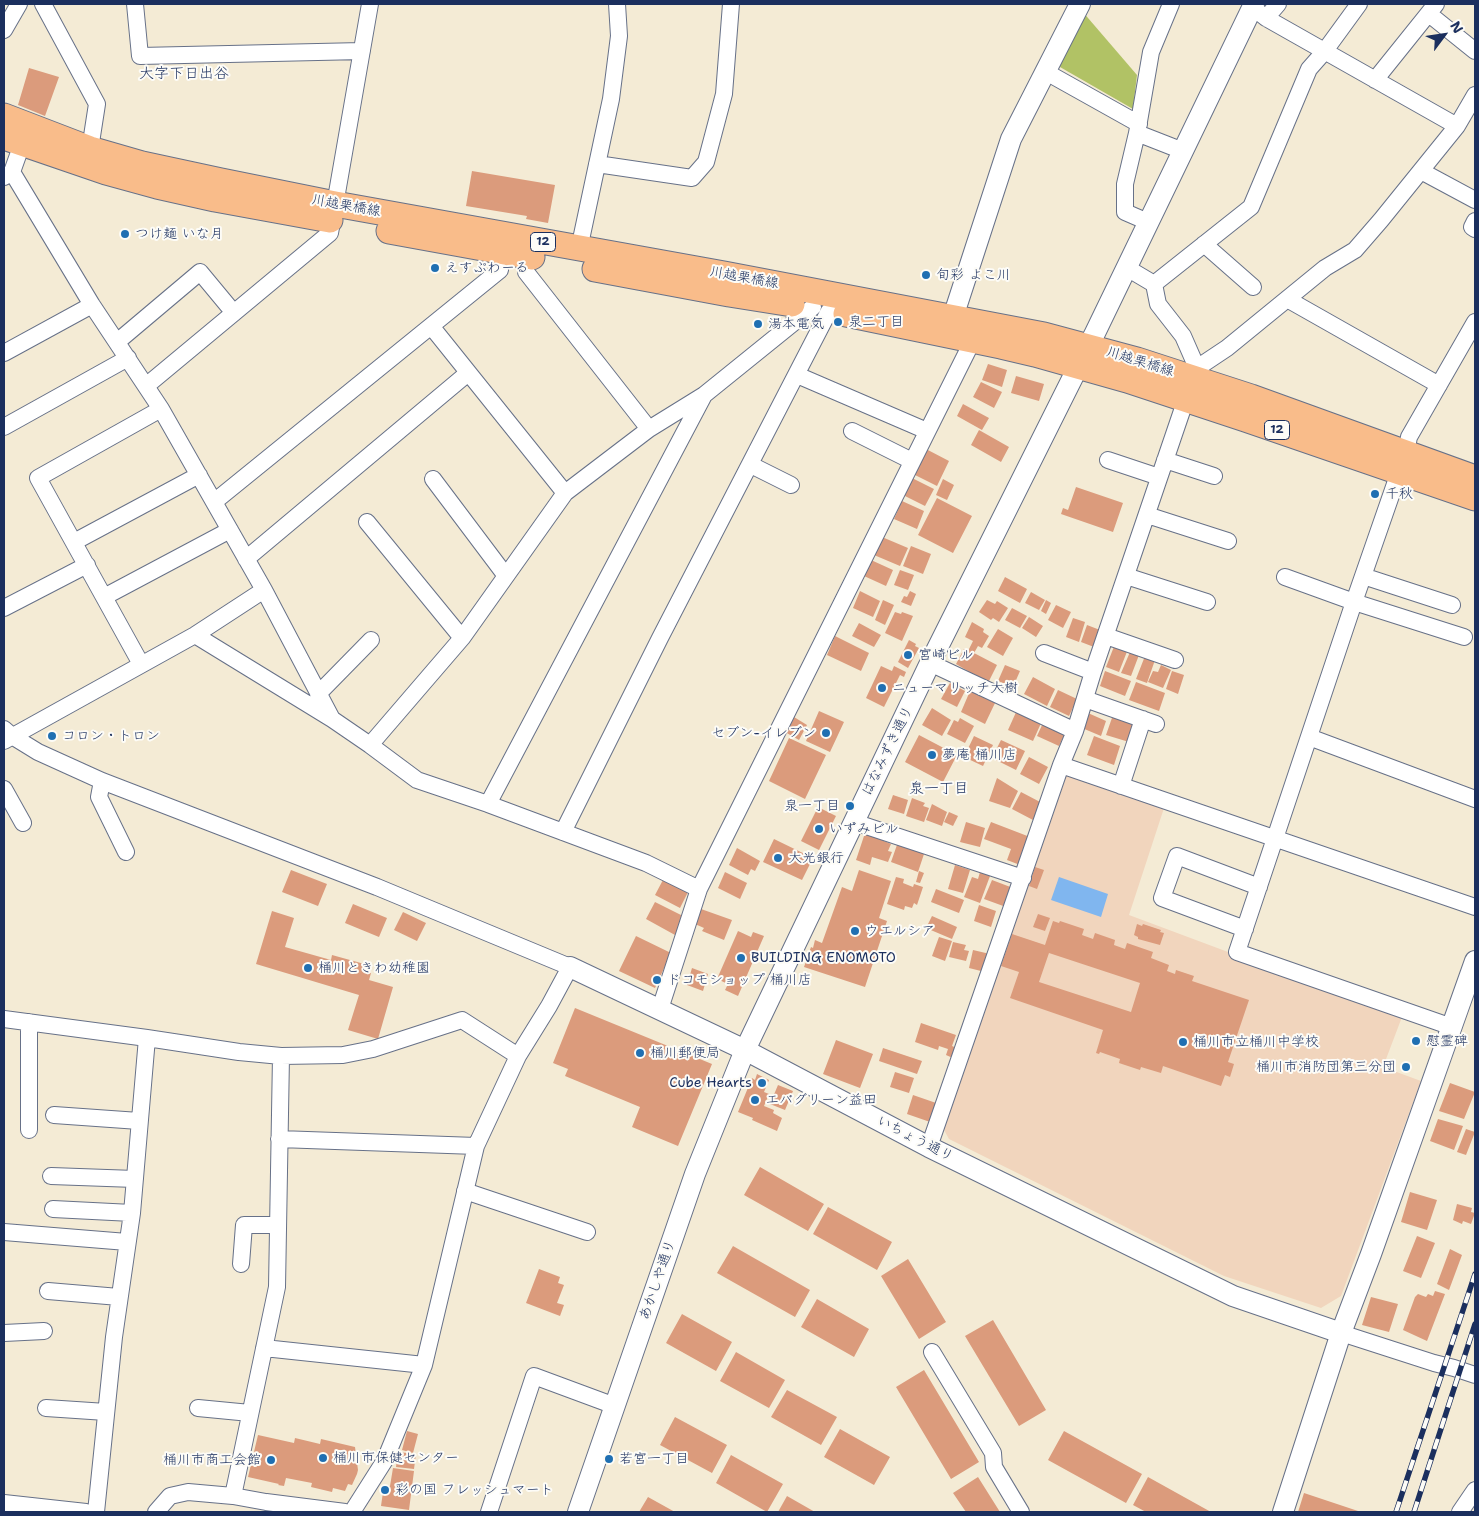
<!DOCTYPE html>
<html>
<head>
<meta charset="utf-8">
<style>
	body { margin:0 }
	#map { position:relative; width:1479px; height:1516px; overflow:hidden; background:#f4ebd5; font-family:"Shantell Sans",sans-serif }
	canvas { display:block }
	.frame { position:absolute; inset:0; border:5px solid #1b2f5e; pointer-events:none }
	.north { position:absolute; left:1419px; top:10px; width:50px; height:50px; -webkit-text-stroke:4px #fdfcf7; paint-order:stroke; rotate:59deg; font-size:14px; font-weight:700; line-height:20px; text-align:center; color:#1b2f5e }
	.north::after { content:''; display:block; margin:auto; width:18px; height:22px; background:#1b2f5e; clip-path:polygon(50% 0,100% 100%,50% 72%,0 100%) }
</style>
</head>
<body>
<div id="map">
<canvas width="1479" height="1516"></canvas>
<div class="frame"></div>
<div class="north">N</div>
</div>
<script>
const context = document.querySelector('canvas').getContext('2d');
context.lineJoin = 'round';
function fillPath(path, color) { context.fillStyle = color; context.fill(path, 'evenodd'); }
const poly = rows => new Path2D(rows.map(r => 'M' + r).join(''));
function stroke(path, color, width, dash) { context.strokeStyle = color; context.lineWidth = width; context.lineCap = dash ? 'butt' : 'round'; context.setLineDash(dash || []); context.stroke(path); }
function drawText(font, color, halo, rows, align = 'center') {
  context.font = font + ' "Shantell Sans","Klee One",sans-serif'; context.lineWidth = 4; context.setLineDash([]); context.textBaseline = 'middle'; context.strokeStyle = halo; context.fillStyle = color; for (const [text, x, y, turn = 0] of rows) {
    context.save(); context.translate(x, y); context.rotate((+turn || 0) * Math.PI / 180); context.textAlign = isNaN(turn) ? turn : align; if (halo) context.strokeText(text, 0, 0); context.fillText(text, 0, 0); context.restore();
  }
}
const built = poly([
	[1067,774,1165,805,1129,915,1402,1017,1383,1067,1421,1081,1341,1296,1321,1308,1224,1276,949,1139,943,1128]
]);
const green = poly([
	[1076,4,1137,75,1133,109,1053,63]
]);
const water = poly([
	[1059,877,1108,894,1101,917,1051,900]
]);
const building = poly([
	[29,68,59,77,45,116,18,105],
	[472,171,555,185,548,223,526,219,527,216,466,206],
	[988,364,1007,370,1002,387,982,380],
	[1016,376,1044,384,1039,401,1011,393],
	[981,382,1002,392,994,408,973,397],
	[963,404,989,418,982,430,957,416],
	[979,430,1009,447,1001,462,971,445],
	[926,449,949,461,937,486,913,474],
	[912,478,934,489,925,506,903,495],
	[943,479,954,485,947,500,936,495],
	[1076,487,1123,503,1113,532,1061,514,1063,508,1068,510],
	[937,498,972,516,953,553,918,535],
	[902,501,924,511,917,529,894,519],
	[882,537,908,548,900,566,874,555],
	[911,546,931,554,923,574,903,566],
	[871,560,893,570,886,586,864,576],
	[900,570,914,575,908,590,894,585],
	[1005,577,1027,589,1020,603,998,591],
	[860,591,880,601,873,617,853,608],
	[910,591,916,594,911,606,901,602,904,596,907,597],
	[1031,592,1045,600,1039,610,1025,603],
	[883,600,894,605,885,625,875,620],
	[987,600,995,604,997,601,1008,608,999,622,993,618,991,620,979,612],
	[1046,600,1051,603,1046,614,1041,611],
	[1056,605,1071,612,1063,628,1048,620],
	[1012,608,1027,616,1020,628,1005,620],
	[895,612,901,614,902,612,913,616,902,641,885,633],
	[1029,617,1043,626,1036,637,1022,628],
	[1073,618,1085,622,1079,642,1066,637],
	[972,622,984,629,983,632,989,636,982,648,978,646,974,653,997,665,988,683,956,664,964,649,968,651,973,641,965,637],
	[859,623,881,635,874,647,852,636],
	[1087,625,1100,630,1094,647,1081,642],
	[998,629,1013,638,1003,656,987,647],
	[835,636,869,653,861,671,827,655],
	[909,640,916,644,915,646,919,648,908,668,898,662],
	[1115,644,1128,649,1119,672,1106,667],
	[1130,652,1139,655,1131,676,1121,673],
	[1145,656,1155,660,1147,683,1136,679],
	[1005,665,1020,671,1013,687,998,681],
	[1161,665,1171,670,1163,688,1148,682,1153,671,1158,672],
	[881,666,892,671,894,666,906,672,904,677,900,675,884,707,866,698],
	[1105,671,1131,681,1125,696,1100,686],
	[1172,671,1184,675,1178,694,1166,689],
	[1033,677,1055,689,1047,706,1024,694],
	[1136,682,1165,693,1159,711,1129,700],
	[950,683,965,691,957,707,941,699],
	[1058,690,1077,699,1069,716,1050,707],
	[970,691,995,703,985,724,961,712],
	[932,708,951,720,942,736,922,725],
	[1017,710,1042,721,1033,741,1008,730],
	[819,711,844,722,830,752,806,741],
	[1088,713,1106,721,1101,736,1082,728],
	[1113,715,1135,723,1129,742,1106,735],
	[794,717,807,725,799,740,785,732],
	[960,718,974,726,965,743,947,734,954,720,958,722],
	[1043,723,1065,733,1059,746,1037,736],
	[919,735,957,755,943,782,905,762],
	[974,736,993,745,983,766,964,757],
	[1094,736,1120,746,1114,765,1087,755],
	[789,738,826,755,805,799,769,781],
	[1001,740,1025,751,1016,770,992,758],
	[1029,757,1048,767,1039,784,1020,774],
	[997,778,1018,791,1010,808,989,801],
	[1021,792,1042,803,1033,820,1012,809],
	[893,795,908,800,904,814,888,809],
	[912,798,925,803,923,806,929,808,924,822,906,816],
	[932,804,947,812,942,826,926,820],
	[818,807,836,816,819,850,801,841],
	[949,812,958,816,953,826,944,822],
	[966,822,985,828,980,847,960,842],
	[991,822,1030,837,1020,865,1007,860,1011,849,984,839],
	[865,833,891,844,888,851,892,852,888,862,872,857,870,865,856,860],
	[774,839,813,858,802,880,763,862],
	[898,842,925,851,918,872,891,862],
	[737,848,760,861,755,871,751,869,748,875,729,865],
	[955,865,970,870,963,893,948,889],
	[1035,867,1044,870,1037,889,1029,886],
	[291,870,327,884,318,906,282,892],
	[859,870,891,881,879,918,887,921,865,987,804,967,811,947,813,948,815,940,822,943,842,887,852,891],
	[919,871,924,873,920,883,916,882],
	[725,872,747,883,740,899,718,888],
	[980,872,990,876,980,903,964,897,972,877,978,879],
	[896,877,904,879,903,883,913,887,914,884,923,887,917,905,914,903,912,908,905,906,904,910,887,904],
	[664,878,689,890,680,908,655,895],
	[992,880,1013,888,1006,907,984,899],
	[936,889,964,900,959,913,931,902],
	[655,902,685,917,675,935,646,919],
	[353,904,387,918,379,937,345,923],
	[979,905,996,911,991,927,974,921],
	[701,909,732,920,724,940,702,931,704,928,695,924],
	[272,911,294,918,285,947,331,960,332,955,368,965,367,972,371,973,369,980,393,987,378,1039,348,1030,359,995,256,964],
	[403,912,426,923,417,941,394,930],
	[1038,914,1050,918,1045,931,1033,927],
	[932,916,957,927,952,939,926,928],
	[1053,921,1059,923,1060,921,1084,929,1082,935,1093,939,1095,933,1115,940,1114,945,1125,949,1127,943,1153,952,1151,958,1169,965,1167,971,1175,974,1176,970,1194,976,1192,981,1249,1000,1228,1062,1234,1064,1230,1077,1225,1075,1221,1086,1163,1066,1161,1073,1141,1067,1140,1070,1119,1063,1120,1059,1100,1052,1099,1054,1096,1053,1103,1030,1010,998,1019,972,1001,966,1012,934,1045,945],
	[1049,953,1140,983,1131,1012,1039,982],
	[1137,924,1142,926,1143,924,1161,930,1160,932,1164,933,1160,945,1138,939,1138,937,1134,935],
	[738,931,751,937,753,932,764,936,738,996,725,990,728,984,717,979],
	[636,936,671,953,655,988,619,971],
	[939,937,952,941,945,961,932,956],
	[953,942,966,945,964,950,969,951,966,961,949,957],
	[973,950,990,954,985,972,969,968],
	[692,968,708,974,703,991,687,985],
	[575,1008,712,1064,678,1146,632,1127,640,1107,565,1076,568,1069,553,1063],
	[921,1023,956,1035,952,1046,959,1049,955,1059,946,1055,948,1049,939,1046,938,1050,915,1042],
	[836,1040,873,1054,860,1088,823,1074],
	[883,1048,922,1061,917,1074,879,1061],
	[895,1072,914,1078,909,1093,890,1087],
	[757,1074,769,1080,764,1092,769,1094,764,1106,774,1110,773,1113,782,1118,777,1131,752,1120,753,1118,738,1112,752,1078,755,1080],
	[1450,1083,1475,1092,1464,1119,1439,1111],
	[778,1085,793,1091,785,1110,770,1104],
	[913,1095,939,1104,933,1123,907,1114],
	[1438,1119,1463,1126,1454,1150,1430,1141],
	[1466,1129,1475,1132,1466,1155,1457,1152],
	[760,1167,824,1204,808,1231,744,1195],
	[1410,1192,1437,1200,1427,1230,1401,1222],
	[1457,1204,1472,1208,1471,1212,1475,1213,1471,1224,1463,1221,1462,1224,1453,1220],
	[828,1207,892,1242,877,1270,813,1234],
	[1417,1236,1435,1243,1421,1278,1403,1271],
	[733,1246,810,1290,795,1317,717,1273],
	[1450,1249,1462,1255,1449,1290,1437,1284],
	[908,1259,946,1322,919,1339,881,1276],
	[539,1269,560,1277,558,1283,564,1285,557,1303,564,1305,560,1316,526,1303],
	[1435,1291,1445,1294,1427,1341,1403,1330,1415,1297,1418,1294,1426,1297,1428,1294,1433,1296],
	[1371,1297,1398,1304,1389,1332,1362,1325],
	[817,1299,869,1329,854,1357,801,1327],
	[682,1314,732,1342,716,1371,666,1343],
	[993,1320,1046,1410,1019,1426,965,1336],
	[736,1352,785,1380,769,1408,720,1381],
	[924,1370,979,1462,951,1479,896,1387],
	[787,1390,837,1417,821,1445,771,1417],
	[675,1417,727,1445,712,1473,660,1445],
	[840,1429,890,1457,874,1485,824,1457],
	[407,1431,418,1434,413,1453,402,1450],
	[1064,1431,1142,1474,1126,1503,1048,1460],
	[258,1435,294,1443,295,1438,320,1444,321,1439,355,1447,358,1470,357,1474,352,1485,348,1484,345,1491,333,1488,332,1492,311,1487,312,1483,286,1478,284,1486,278,1485,279,1484,248,1477],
	[398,1452,416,1454,414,1469,396,1467],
	[731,1455,783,1484,767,1512,716,1483],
	[393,1468,414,1471,409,1510,381,1506,384,1485,390,1486],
	[978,1477,1000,1512,966,1512,953,1493],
	[1148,1477,1211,1512,1146,1512,1133,1505],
	[1304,1493,1361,1512,1298,1512],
	[787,1496,815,1512,778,1512],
	[648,1497,675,1512,639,1512]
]);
const minor = poly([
	[43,4,97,104,90,149],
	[135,4,140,56,362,51],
	[1252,7,1266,18,1457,126],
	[1429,14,1475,51],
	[1266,18,1278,4],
	[4,30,19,4],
	[1046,72,1139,124],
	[1375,80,1436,4],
	[1137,133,1183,151],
	[597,164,692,178,706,162,724,94,731,4],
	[1421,171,1475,200],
	[12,172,92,305,161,409,264,590,332,719],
	[4,177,12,172,22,144],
	[1475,221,1472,227,1475,229],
	[1148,222,1125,212,1125,184,1137,133,1151,52,1171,4],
	[1204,244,1253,287],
	[579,249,611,99,619,36,617,4],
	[1127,268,1154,284],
	[526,272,649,429],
	[1287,299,1439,385],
	[431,326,565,493],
	[117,342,200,272,234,313],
	[4,353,92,305],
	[1197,368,1183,336,1158,304,1154,284,1251,207,1309,69,1324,52,1359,4],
	[797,375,927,431],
	[1194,376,1197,368,1227,348,1325,268,1355,250,1381,220,1457,126,1475,95],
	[146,386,330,233,370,4],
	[4,427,128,358],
	[852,431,912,461],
	[1408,442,1409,437,1475,322],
	[1108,460,1159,477],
	[1165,460,1214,476],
	[751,465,791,485],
	[433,479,506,576],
	[1395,484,1354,602,1237,952,1452,1027],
	[214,502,500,270],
	[1147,515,1228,541],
	[367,522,462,638],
	[74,542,199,475],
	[246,559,468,373],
	[1126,576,1207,602],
	[1363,576,1452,605],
	[1285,577,1354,602,1464,637],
	[104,597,230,530],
	[4,608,87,565],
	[195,635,332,719,370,745,417,780,488,804,646,863,699,889],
	[1106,636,1175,660],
	[1044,653,1093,672],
	[930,663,1075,731],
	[141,664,38,478,161,409],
	[318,694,371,640],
	[1085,699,1156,724],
	[4,729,12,736,38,752,102,781,377,887,570,967,549,1006,518,1056,476,1146,424,1365,385,1460,352,1512],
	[1309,737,1475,799],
	[4,741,195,635,264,590],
	[370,745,462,638,565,493,649,429,704,395,813,307],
	[1061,765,1475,907],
	[102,781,99,797,126,852],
	[1121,786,1143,719],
	[4,789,23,823],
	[488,804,703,397],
	[854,822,1023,878],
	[563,832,660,638,829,311],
	[1245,929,1162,898,1177,856,1259,887],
	[660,1009,699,889,973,340],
	[4,1019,147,1038,239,1052,281,1056,343,1055,373,1049,462,1020,518,1056],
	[54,1115,139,1121],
	[29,1130,29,1022],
	[279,1139,476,1146],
	[929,1147,1061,765,1075,731,1093,672,1186,399],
	[51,1176,135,1179],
	[465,1191,587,1232],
	[53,1209,132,1213],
	[4,1232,127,1242],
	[241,1264,244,1225,278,1225],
	[48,1291,119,1297],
	[4,1333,44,1331],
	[1341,1333,1434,1363,1454,1368,1475,1375],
	[264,1348,424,1365],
	[932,1352,993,1453,994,1467,1021,1512],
	[46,1408,106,1412],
	[198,1408,250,1413],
	[233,1496,277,1287,281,1056],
	[4,1503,86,1512],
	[96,1512,114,1337,132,1213,147,1038],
	[156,1512,170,1496,188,1492,233,1496,266,1502,345,1512],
	[489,1512,534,1376,615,1406],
	[1460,1512,1475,1490]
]);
const tertiary = poly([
	[953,317,1011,139,1080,4],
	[570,967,745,1050,929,1147,1233,1296,1341,1333],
	[578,1512,695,1174,745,1050,930,663,1095,333,1254,4],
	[1283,1512,1341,1333,1371,1254,1475,961]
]);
const primary = poly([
	[4,116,90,149,142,164,221,181,335,204,724,274,1044,335,1137,360,1251,397,1475,478],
	[4,137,106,172,157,186,215,199,330,220],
	[389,231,532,257],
	[595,269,729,294,792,304],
	[846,314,1001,346,1035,354,1127,380,1245,419,1475,498]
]);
const rail = poly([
	[1396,1512,1475,1274],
	[1414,1512,1475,1324]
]);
const markers = [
	[125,234,5,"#1f6fb2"],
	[435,268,5,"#1f6fb2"],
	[926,275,5,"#1f6fb2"],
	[838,322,5,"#1f6fb2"],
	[758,324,5,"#1f6fb2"],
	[1375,494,5,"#1f6fb2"],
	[908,655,5,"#1f6fb2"],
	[882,688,5,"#1f6fb2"],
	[826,733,5,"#1f6fb2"],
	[52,736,5,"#1f6fb2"],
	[932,755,5,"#1f6fb2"],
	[850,806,5,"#1f6fb2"],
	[819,829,5,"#1f6fb2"],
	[778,858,5,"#1f6fb2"],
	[855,931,5,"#1f6fb2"],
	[741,958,5,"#1f6fb2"],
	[308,968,5,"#1f6fb2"],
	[657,980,5,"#1f6fb2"],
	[1416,1041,5,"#1f6fb2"],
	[1183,1042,5,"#1f6fb2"],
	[640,1053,5,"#1f6fb2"],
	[1406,1067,5,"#1f6fb2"],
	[762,1083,5,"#1f6fb2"],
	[755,1100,5,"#1f6fb2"],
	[323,1458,5,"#1f6fb2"],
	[609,1459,5,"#1f6fb2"],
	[271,1460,5,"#1f6fb2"],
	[385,1490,5,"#1f6fb2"]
];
const shields = [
	[543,242,25],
	[1277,430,25]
];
const shieldNames = [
	["12",543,242],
	["12",1277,430]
];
const streetNames = [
	["川越栗橋線",346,206,10],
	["川越栗橋線",744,278,10],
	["川越栗橋線",1140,362,17],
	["はなみずき通り",888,751,-64],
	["いちょう通り",915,1139,27],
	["あかしや通り",658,1280,-71]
];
const poiNames = [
	["つけ麺 いな月",135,234],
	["えすぷわーる",445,268],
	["旬彩 よこ川",936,275],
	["泉二丁目",848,322],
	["湯本電気",768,324],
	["千秋",1385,494],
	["宮崎ビル",918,655],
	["ニューマリッチ大樹",892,688],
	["セブン-イレブン",816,733,"right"],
	["コロン・トロン",62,736],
	["夢庵 桶川店",942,755],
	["泉一丁目",840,806,"right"],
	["いずみビル",829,829],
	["大光銀行",788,858],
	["ウエルシア",865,931],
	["BUILDING ENOMOTO",751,958],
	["桶川ときわ幼稚園",318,968],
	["ドコモショップ 桶川店",667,980],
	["慰霊碑",1426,1041],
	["桶川市立桶川中学校",1193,1042],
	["桶川郵便局",650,1053],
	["桶川市消防団第三分団",1396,1067,"right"],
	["Cube Hearts",752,1083,"right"],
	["エバグリーン益田",765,1100],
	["桶川市保健センター",333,1458],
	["若宮一丁目",619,1459],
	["桶川市商工会館",261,1460,"right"],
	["彩の国 フレッシュマート",395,1490]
];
const neighbourhoodNames = [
	["大字下日出谷",184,74],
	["泉一丁目",939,789]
];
fillPath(built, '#f1d5bd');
fillPath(green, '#b1c265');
fillPath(water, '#80b6ef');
fillPath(building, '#db9b7c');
stroke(minor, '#677188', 18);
stroke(tertiary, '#677188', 22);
stroke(primary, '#677188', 27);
stroke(minor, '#fff', 16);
stroke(tertiary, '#fff', 20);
stroke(primary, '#f9bc8a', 25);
stroke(rail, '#1b2f5e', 5.5);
stroke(rail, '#fdfcf7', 4, [11]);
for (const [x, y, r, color] of markers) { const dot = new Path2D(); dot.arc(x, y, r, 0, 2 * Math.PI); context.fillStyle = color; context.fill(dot); stroke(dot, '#fdfcf7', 2); }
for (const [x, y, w] of shields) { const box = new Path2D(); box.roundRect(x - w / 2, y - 9.5, w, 19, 4); context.fillStyle = '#fdfcf7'; context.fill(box); stroke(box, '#1b2f5e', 1); }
drawText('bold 12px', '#1b2f5e', null, shieldNames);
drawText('14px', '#1b2f5e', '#fdfcf7', streetNames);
drawText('14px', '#1b2f5e', '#fdfcf7', poiNames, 'left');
drawText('15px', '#1b2f5e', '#fdfcf7', neighbourhoodNames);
</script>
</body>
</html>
